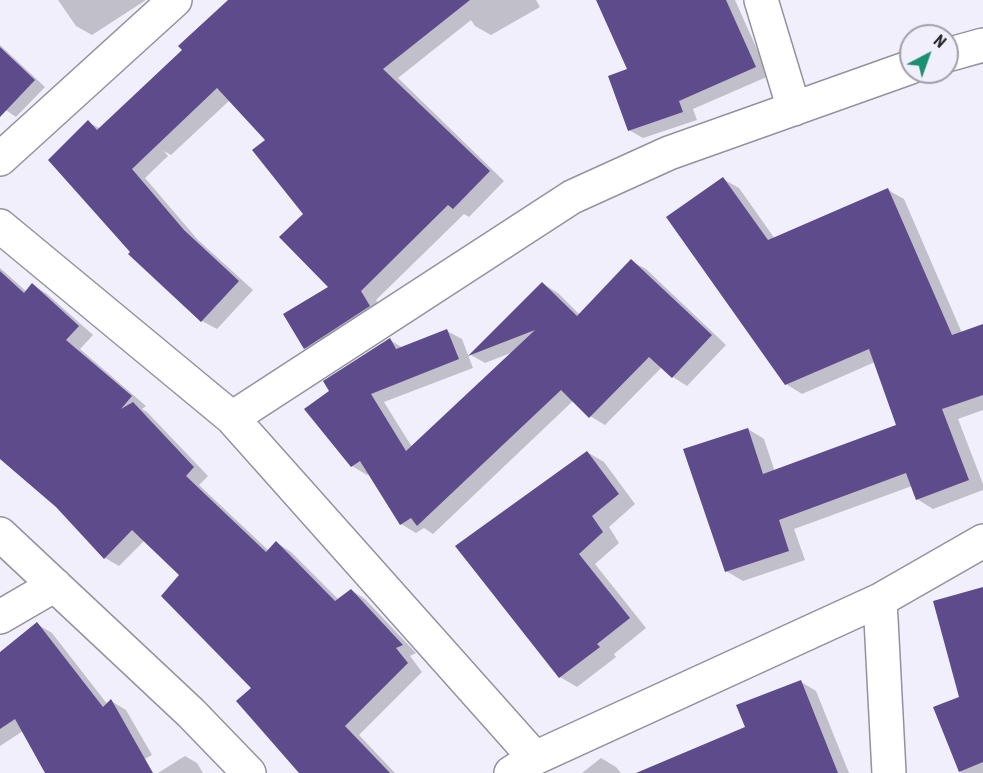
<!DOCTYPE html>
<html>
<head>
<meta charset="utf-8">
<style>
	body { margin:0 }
	#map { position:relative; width:983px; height:773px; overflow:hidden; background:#f2effc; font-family:"Roboto Condensed",sans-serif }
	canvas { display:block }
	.north { position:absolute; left:899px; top:24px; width:60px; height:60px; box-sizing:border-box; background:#f2effc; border:2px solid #a19fa8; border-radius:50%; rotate:41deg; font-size:16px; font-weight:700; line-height:24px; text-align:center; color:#27262a }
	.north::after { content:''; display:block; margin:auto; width:21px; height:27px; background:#1d9072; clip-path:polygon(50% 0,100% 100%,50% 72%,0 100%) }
</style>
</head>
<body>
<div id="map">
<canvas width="983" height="773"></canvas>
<div class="north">N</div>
</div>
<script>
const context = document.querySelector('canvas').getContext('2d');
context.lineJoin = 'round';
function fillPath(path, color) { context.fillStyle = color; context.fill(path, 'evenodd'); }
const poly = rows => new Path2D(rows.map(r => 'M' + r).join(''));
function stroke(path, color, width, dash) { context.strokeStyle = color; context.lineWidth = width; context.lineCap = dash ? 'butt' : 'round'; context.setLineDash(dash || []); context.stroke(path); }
const shadow = poly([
	[58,0,146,0,92,35,76,26],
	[229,0,536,0,540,7,491,35,475,26,471,20,398,78,504,181,469,217,464,214,376,300,385,315,320,357,305,348,331,288,305,214,267,140,230,100,171,155,164,151,168,156,145,178,198,240,253,290,217,329,202,321,88,122,101,129,184,50],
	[598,0,735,0,769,76,693,109,697,120,643,138,629,130,629,70],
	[0,45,45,87,16,117,0,106],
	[723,179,739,188,775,239,888,190,904,199,962,333,983,325,983,410,958,419,983,484,983,490,933,509,917,499,912,486,794,529,805,560,743,581,726,571,748,429,764,439,775,472,898,426,875,362,802,394,786,384],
	[631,261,646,269,726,345,687,386,673,377,662,367,605,425,590,416,574,400,433,534,424,528,416,533,401,524,370,473,367,475,352,466,331,391,390,340,403,348,447,331,462,339,473,368,384,402,412,447,513,352,485,363,471,355,543,284,558,293,580,315],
	[0,268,27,292,33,285,47,294,93,335,80,349,146,406,142,409,147,412,208,476,199,485,269,551,277,543,291,552,339,600,351,590,365,599,416,653,410,656,422,672,359,735,395,773,304,773,253,688,181,575,145,540,119,566,105,558,57,506,0,457],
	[587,452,604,462,635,504,609,527,619,543,595,564,646,628,614,654,616,657,577,687,560,677],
	[983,589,983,773,961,773,935,708,961,698],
	[37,624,52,633,108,705,111,701,126,710,152,755,120,773,47,773,23,731,0,746,0,654],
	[801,682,816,691,849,773,638,773,747,728],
	[185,756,197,763,203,773,158,773],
	[601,758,616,767,621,773,582,773]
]);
const building = poly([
	[228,0,470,0,383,69,490,171,453,209,448,205,361,291,370,306,304,349,283,314,328,287,279,237,303,214,252,150,265,140,217,88,132,169,184,230,239,281,201,322,128,254,130,252,48,160,88,120,97,130,182,50,178,46],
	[596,0,726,0,756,67,679,101,683,112,628,131,608,76,627,69],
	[0,47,35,80,0,117],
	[723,177,768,240,888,188,952,335,983,324,983,395,942,409,969,480,916,500,906,473,779,520,789,551,725,572,683,449,748,428,763,474,896,425,869,349,785,385,666,217],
	[631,259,712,335,672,378,649,357,589,418,561,390,417,526,411,518,400,525,360,461,351,467,304,409,329,391,323,381,390,338,396,349,447,329,459,359,371,394,406,451,535,330,468,356,542,282,577,316],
	[0,271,24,293,32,283,79,326,66,340,132,396,121,409,133,402,194,467,186,476,266,552,276,541,335,601,351,589,403,645,396,648,408,663,345,726,390,773,299,773,236,701,251,688,161,596,179,575,132,530,104,559,56,507,0,459],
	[587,451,619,494,592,516,603,532,579,554,630,618,597,644,600,647,559,678,455,546],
	[983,587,983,762,959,772,933,707,959,697,933,601],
	[37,622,103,707,111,699,153,773,45,773,15,719,0,729,0,652],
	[801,680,838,773,636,773,745,727,736,705]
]);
const minor = poly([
	[761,0,794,109],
	[947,55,983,45],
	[0,159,175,0],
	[0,226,232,418,535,758],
	[232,418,572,197,669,153,911,67],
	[0,534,191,713,249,773],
	[880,600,889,773],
	[0,617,55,585],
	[511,773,535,758,880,600,983,541]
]);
fillPath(shadow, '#0003');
fillPath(building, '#5e4b8c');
stroke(minor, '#94929e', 36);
stroke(minor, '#fff', 33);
</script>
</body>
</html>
